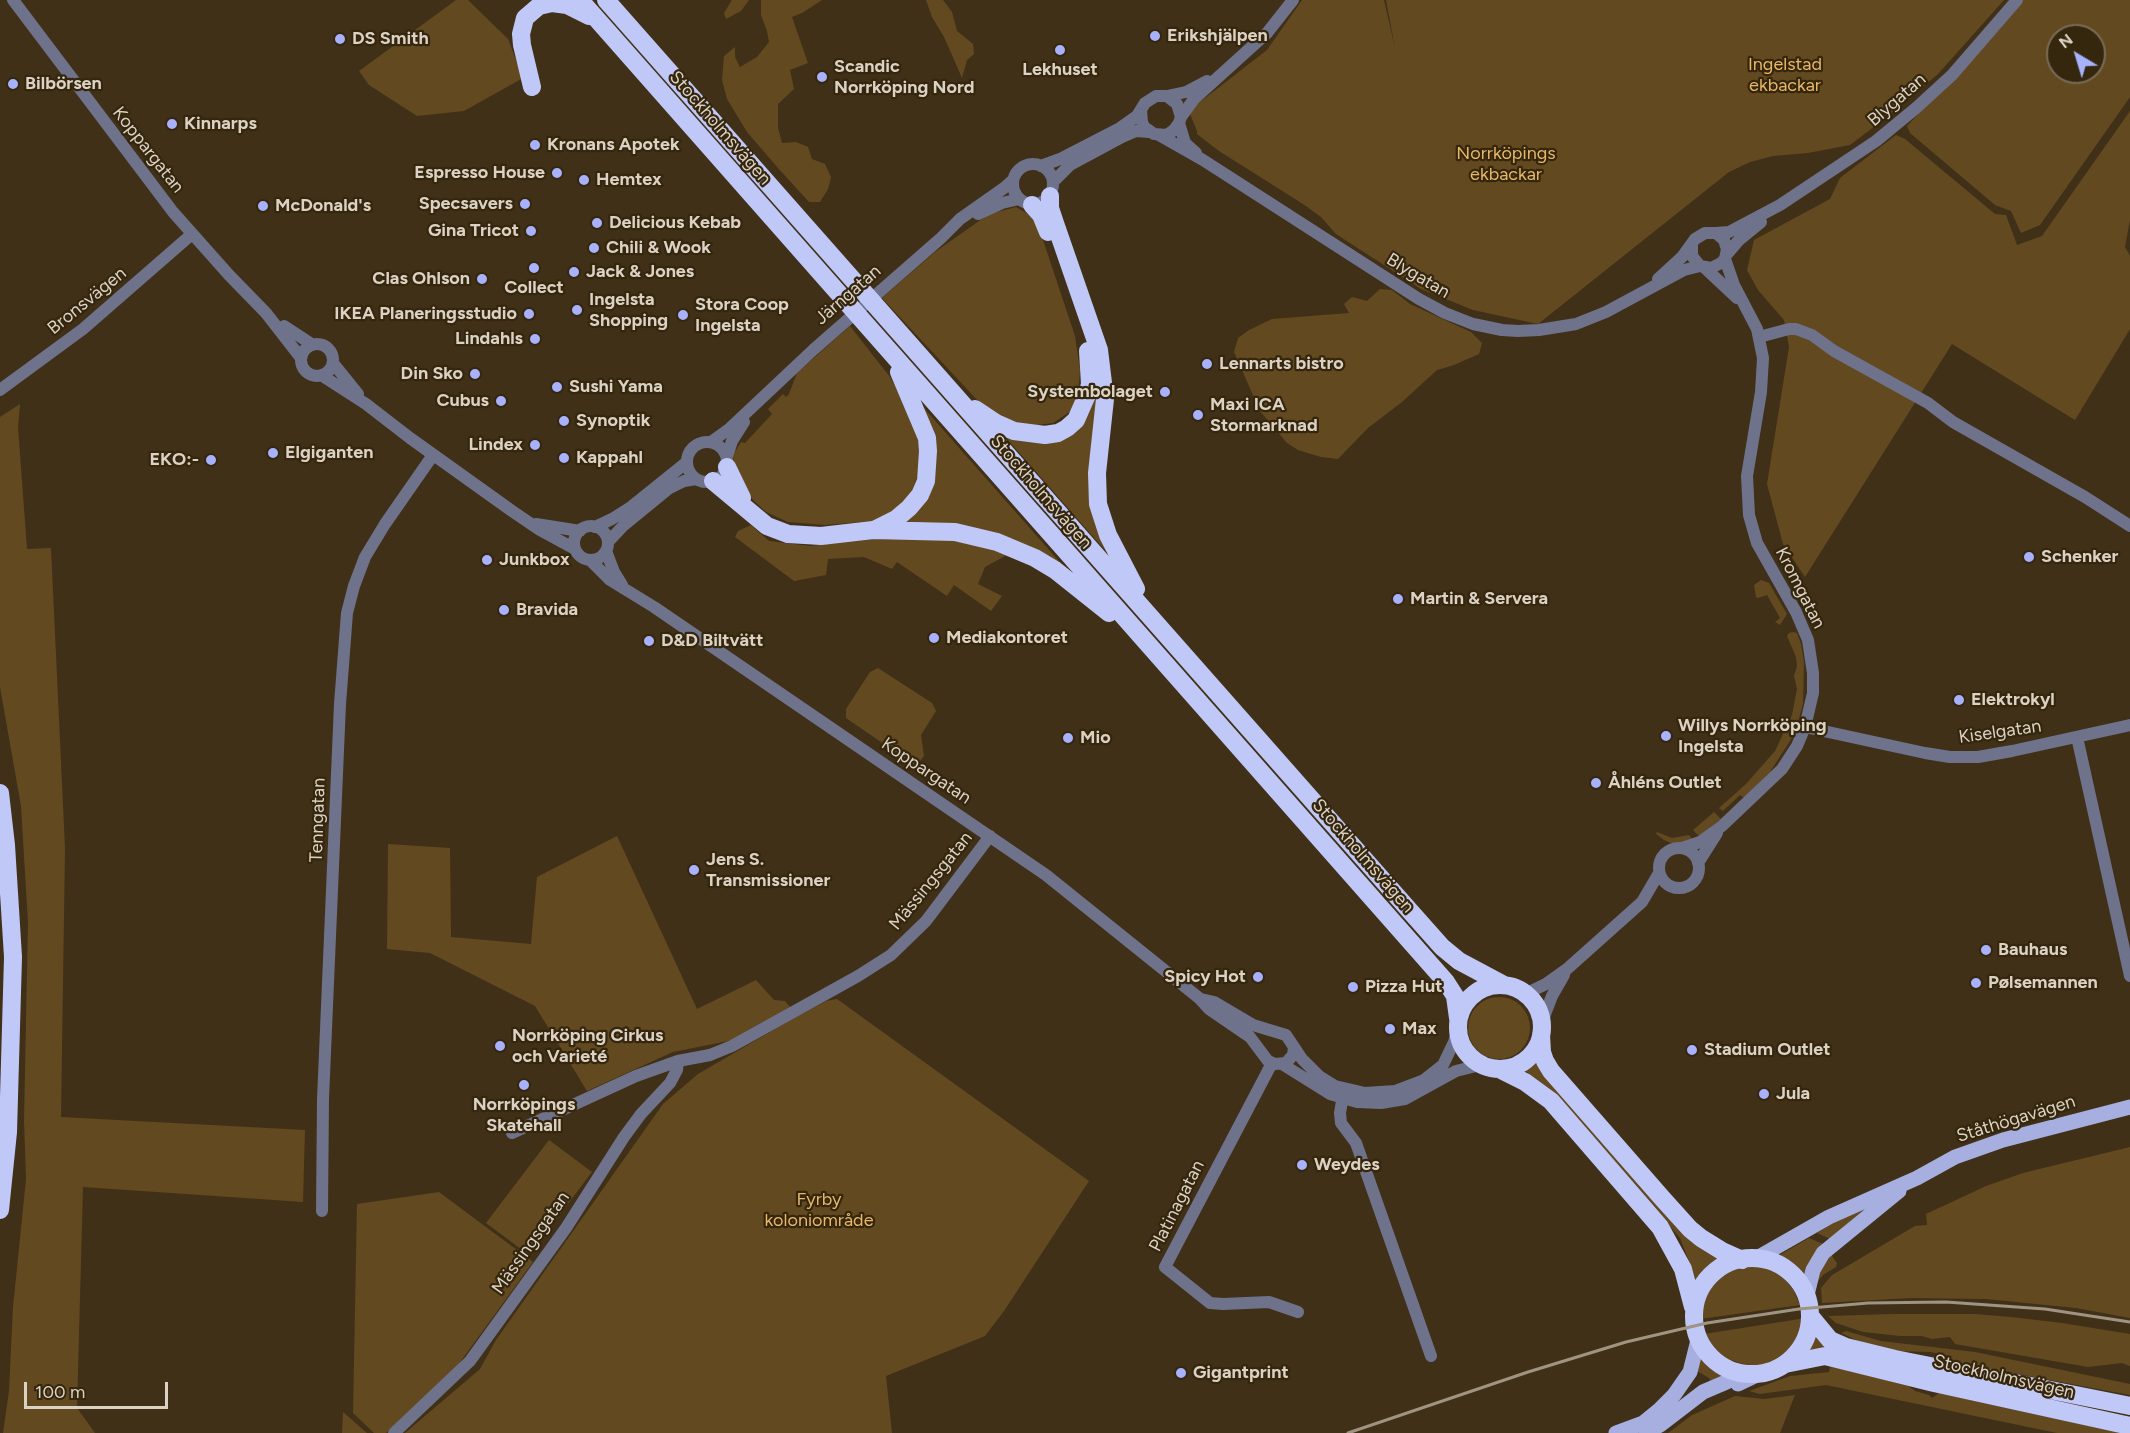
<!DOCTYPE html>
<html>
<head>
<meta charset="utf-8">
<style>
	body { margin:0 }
	#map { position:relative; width:2130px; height:1433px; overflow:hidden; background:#403018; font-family:Figtree,sans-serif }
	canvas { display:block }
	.north { position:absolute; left:2046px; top:24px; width:60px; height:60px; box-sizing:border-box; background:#35260e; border:2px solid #786b57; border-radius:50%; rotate:322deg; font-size:16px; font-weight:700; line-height:24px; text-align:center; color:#dcd2c4 }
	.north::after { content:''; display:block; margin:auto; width:21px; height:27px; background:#a7b1fc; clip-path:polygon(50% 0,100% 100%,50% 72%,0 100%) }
	.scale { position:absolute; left:24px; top:1382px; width:144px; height:27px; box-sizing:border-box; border:3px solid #dcd2c4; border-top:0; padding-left:8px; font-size:18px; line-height:21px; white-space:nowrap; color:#dcd2c4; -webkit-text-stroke:4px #35260e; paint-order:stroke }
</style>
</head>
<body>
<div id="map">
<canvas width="2130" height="1433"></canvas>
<div class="north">N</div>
<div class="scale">100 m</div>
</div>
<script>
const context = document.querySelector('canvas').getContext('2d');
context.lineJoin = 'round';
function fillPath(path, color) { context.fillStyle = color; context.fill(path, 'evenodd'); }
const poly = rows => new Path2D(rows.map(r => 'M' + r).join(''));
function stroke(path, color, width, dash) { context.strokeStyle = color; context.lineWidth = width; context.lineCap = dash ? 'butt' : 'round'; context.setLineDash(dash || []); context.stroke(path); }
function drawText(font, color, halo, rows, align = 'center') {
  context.font = font + ' Figtree,sans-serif'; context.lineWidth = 4.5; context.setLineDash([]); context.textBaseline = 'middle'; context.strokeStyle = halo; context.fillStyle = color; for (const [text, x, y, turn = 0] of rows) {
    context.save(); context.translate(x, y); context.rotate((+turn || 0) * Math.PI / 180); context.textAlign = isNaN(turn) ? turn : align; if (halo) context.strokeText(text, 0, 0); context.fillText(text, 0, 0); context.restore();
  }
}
const green = poly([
	[456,0,468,0,508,39,523,78,464,111,417,116,369,85,359,71],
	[732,0,749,0,741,11,726,19,724,13],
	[761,0,822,0,802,13,792,17,808,63,790,70,794,89,778,104,778,128,782,143,796,142,808,147,812,159,825,164,831,177,828,189,820,202,809,202,778,168,747,132,727,99,722,80,724,56,735,47,735,57,740,67,757,57,769,42,767,31,761,15],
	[926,0,943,0,952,12,957,31,973,44,974,54,967,60,962,78,944,37,932,17],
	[1302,0,1384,0,1395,48,1386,0,2004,0,1938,74,1887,117,1850,145,1808,153,1773,156,1750,162,1729,172,1538,324,1473,310,1421,289,1336,234,1321,217,1303,204,1219,151,1197,134,1197,131,1188,109,1200,102,1267,50],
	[2023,0,2130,0,2130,97,2040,225,2021,233,2011,211,1995,205,1910,133,1907,126],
	[2058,36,2094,36,2094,72,2058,72],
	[2130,111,2130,220,2125,247,2130,256,2130,329,2075,420,1952,344,1805,577,1783,544,1767,484,1789,347,1784,320,1758,290,1747,270,1754,240,1830,199,1840,178,1896,135,1905,139,1995,214,2006,215,2017,245,2042,236],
	[1016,207,1028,214,1038,225,1075,336,1080,370,1078,395,1071,411,1053,423,1029,426,1005,421,980,403,882,298,935,252,989,214],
	[1380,289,1392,290,1410,304,1471,332,1482,343,1479,354,1454,365,1437,370,1402,402,1368,428,1338,459,1321,457,1298,450,1287,443,1260,411,1234,352,1238,338,1249,330,1272,319,1349,313,1344,304,1352,297,1367,301],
	[850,326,890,377,912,417,920,444,920,469,911,494,894,513,874,521,825,525,788,522,766,512,753,500,734,469,733,455,741,442,745,443,772,414,768,409,783,394,786,397,789,394,797,373],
	[1094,368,1098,423,1111,557,1001,432,1056,441],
	[916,399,1065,568,896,526,923,499],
	[20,404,18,427,27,549,51,548,65,848,61,1117,305,1130,303,1202,83,1187,77,1408,95,1433,3,1433,9,1391,13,1307,26,1179,24,1120,28,923,21,806,0,687,0,417],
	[751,525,769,541,811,546,879,536,959,538,1006,551,1005,556,985,567,978,584,1002,596,991,611,954,585,947,596,897,562,892,569,864,557,828,559,826,575,794,581,735,537,738,531],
	[1761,580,1769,583,1787,614,1780,625,1775,622,1780,618,1767,595,1758,598,1756,597,1754,585],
	[1793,632,1797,633,1801,644,1804,662,1803,704,1798,722,1790,741,1770,772,1744,798,1740,795,1723,811,1719,808,1746,784,1775,751,1792,715,1797,689,1794,676,1797,666,1796,657,1787,636,1789,633],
	[878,668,932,703,936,711,921,735,924,756,916,766,846,718,846,709,870,672],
	[1714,812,1721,819,1699,836,1693,830],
	[1657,832,1672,838,1689,835,1693,840,1683,844,1673,844,1664,840,1656,834],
	[617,836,697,1009,756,980,774,1000,785,1001,791,1008,733,1040,673,1052,587,1091,535,1006,430,953,387,949,388,844,450,848,451,937,531,944,537,877],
	'1468 1028a31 31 0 1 1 62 0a31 31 0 1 1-62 0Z',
	[837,999,1089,1181,1004,1311,985,1336,886,1376,892,1433,405,1433,480,1369,496,1340,663,1104,698,1074,794,1018,826,1001],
	[1536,1060,1724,1259,1708,1271,1696,1287,1694,1274,1680,1238,1550,1089,1524,1070],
	[549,1140,592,1172,529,1255,486,1223],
	[2130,1147,2130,1318,2076,1308,1986,1299,1911,1298,1822,1303,1821,1288,1832,1275,1915,1226,1927,1225,1926,1214,1986,1186,2023,1173],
	[439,1192,533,1262,458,1365,386,1433,374,1433,353,1413,357,1204],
	[1875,1203,1830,1239,1817,1233,1841,1218],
	[1809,1238,1823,1244,1815,1253,1804,1275,1802,1275,1795,1268,1778,1256],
	[1830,1253,1837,1263,1836,1267,1823,1275,1815,1285,1816,1273],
	[1747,1266,1759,1266,1774,1270,1786,1280,1794,1291,1800,1305,1700,1319,1701,1309,1711,1287,1720,1277,1731,1271],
	[1893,1314,1975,1314,2011,1317,2062,1323,2130,1334,2130,1366,2122,1363,2088,1367,1955,1344,1950,1337,1932,1339,1922,1336,1900,1336,1863,1332,1836,1323,1828,1316],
	[1806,1318,1805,1331,1797,1346,1791,1352,1765,1365,1749,1366,1725,1358,1714,1352,1704,1334],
	[1846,1331,1881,1341,1975,1352,2130,1384,2130,1395,1954,1362,1947,1356,1931,1352,1892,1351,1867,1345,1841,1333],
	[1812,1332,1825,1341,1822,1353,1803,1353,1810,1342],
	[1699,1355,1714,1369,1726,1378,1712,1384,1709,1378,1695,1370],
	[1830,1367,1839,1368,1908,1386,1915,1391,1929,1395,1932,1398,1939,1393,2122,1433,2057,1433,1826,1385,1760,1394,1749,1391,1790,1376,1829,1372],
	[1795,1395,1780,1433,1668,1433,1692,1415,1735,1396,1764,1399],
	[343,1412,367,1433,342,1433]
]);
const minor = poly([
	[13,0,173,212,229,275,266,313,301,358],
	[1167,96,1186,92,1207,81],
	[1181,117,1194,99,1267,33,1293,0],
	[1179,123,1185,143,1196,153],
	[1159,135,1203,160,1419,299,1445,313,1473,324,1502,330,1518,331,1539,330,1576,324,1606,312,1684,270,1700,266],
	'1013 184a20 20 0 1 1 40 0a20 20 0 1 1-40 0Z',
	[1041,166,1060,159,1120,128,1137,116,1145,103,1156,96,1167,96,1177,104,1181,117,1179,123,1174,130,1167,135,1154,134,1144,127,1142,122,1141,110],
	[1053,182,1070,165,1122,137,1136,131,1149,132],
	[978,214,1002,203,1019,199],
	[1716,233,1729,232,1780,205,1876,141,1916,108,1952,75,2017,0],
	[1727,254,1739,240,1761,222],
	[1705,268,1737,298],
	[1658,279,1682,257,1695,239,1705,233,1716,233,1724,240,1727,249,1725,259,1721,263,1711,268,1700,266,1692,256,1692,244],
	[284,326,313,345],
	[1759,337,1789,329,1796,329,1812,335,1834,351,1928,403,1953,422,2085,497,2130,526],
	'301 360a16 16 0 1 1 32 0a16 16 0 1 1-32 0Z',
	[333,363,358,394],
	[321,375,366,404,410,438,512,511,540,530,575,549],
	[0,390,83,329,192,234],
	'687 462a20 20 0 1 1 40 0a20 20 0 1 1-40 0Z',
	[711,442,729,429,813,350,941,238,960,219,1004,188,1013,180],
	[727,456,732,441,744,422],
	[536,524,580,531],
	'574 543a17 17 0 1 1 34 0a17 17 0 1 1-34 0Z',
	[595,527,612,519,631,507,687,462],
	[608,542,624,525,668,489,684,481,696,479],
	[606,551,614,572,622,585],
	[590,560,610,580,654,607,1046,875,1199,998,1209,1009,1250,1037,1268,1061,1275,1064,1286,1063,1293,1055,1294,1047],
	[1805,727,1925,753,1950,757,1978,757,2012,751,2130,725],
	[2077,737,2130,976],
	[1682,848,1700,842,1722,826,1782,769,1797,746,1805,727,1813,693,1813,673,1808,640,1796,612,1757,543,1749,515,1747,476,1761,392,1763,358,1757,329,1734,285,1725,259],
	'1659 868a20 20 0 1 1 40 0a20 20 0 1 1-40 0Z',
	[1698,863,1717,833],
	[1525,994,1546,984,1567,969,1642,902,1659,873],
	[1201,999,1214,1002,1253,1025,1286,1035,1302,1059,1319,1076,1335,1086,1365,1093,1395,1091,1424,1080,1443,1065,1454,1042,1457,1031],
	[1542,1022,1552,996,1564,975],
	[1272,1063,1165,1267,1210,1303,1223,1304,1269,1302,1298,1312],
	[1282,1064,1330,1094,1357,1102,1381,1103,1405,1099,1456,1071,1480,1065],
	[1344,1089,1340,1113,1341,1123,1356,1143,1431,1356],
	[512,1133,636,1076,678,1061],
	[322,1211,323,1099,340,704,347,613,354,586,365,557,385,524,433,455],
	[394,1433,470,1361,566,1228,624,1137,641,1114,670,1083,677,1070,678,1061,710,1055,732,1046,858,976,891,955,926,921,990,836]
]);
const major = poly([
	[1757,1258,1829,1217,1917,1178,1955,1157,2003,1140,2130,1107],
	[1807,1295,1813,1270,1823,1253,1899,1191],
	[1738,1384,1761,1373],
	[1616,1433,1643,1423,1659,1410,1674,1395,1690,1372,1698,1340],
	[1646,1433,1660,1425,1703,1392,1745,1374]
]);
const highway = poly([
	[580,0,1446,982,1455,996,1458,1018],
	[606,0,1410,911,1442,947,1459,961,1504,985],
	[532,87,522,45,521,34,525,18,539,6,552,3,567,5,589,16],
	[1050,196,1050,208,1055,223,1099,350,1105,399,1097,473,1098,504,1108,535,1136,589],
	[1032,205,1041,215,1048,232],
	[975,409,996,423,1014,431,1045,435,1058,433,1067,428,1076,420,1087,395,1090,384,1088,351],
	[727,467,742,498],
	[713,481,767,526,788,534,821,536,873,530,955,532,997,542,1035,558,1055,570,1109,613],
	[874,530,896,519,909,508,920,495,926,481,928,451,927,438,899,372],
	[0,793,6,845,13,957,8,1132,0,1210],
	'1458 1027a42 42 0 1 1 84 0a42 42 0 1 1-84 0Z',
	[1541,1035,1542,1052,1545,1061,1551,1071,1662,1198,1690,1229,1701,1238,1722,1251,1742,1260],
	[1501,1070,1525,1082,1551,1101,1660,1227,1683,1269,1693,1307],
	'1694 1316a58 58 0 1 1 116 0a58 58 0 1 1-116 0Z',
	[1811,1317,1830,1340,1846,1347,1895,1359,2130,1406],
	[1785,1364,1825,1356,1934,1383,2130,1426]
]);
const rail = poly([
	[1348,1433,1528,1372,1626,1342,1707,1323,1799,1309,1868,1303,1946,1302,2045,1309,2130,1322]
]);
const markers = [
	[1155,36,6,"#a7b1fc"],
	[340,39,6,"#a7b1fc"],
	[1060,50,6,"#a7b1fc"],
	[822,77,6,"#a7b1fc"],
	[13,84,6,"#a7b1fc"],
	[172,124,6,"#a7b1fc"],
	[535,145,6,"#a7b1fc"],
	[557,173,6,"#a7b1fc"],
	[584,180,6,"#a7b1fc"],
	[525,204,6,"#a7b1fc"],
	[263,206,6,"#a7b1fc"],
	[597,223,6,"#a7b1fc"],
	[531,231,6,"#a7b1fc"],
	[594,248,6,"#a7b1fc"],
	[534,268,6,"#a7b1fc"],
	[574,272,6,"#a7b1fc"],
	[482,279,6,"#a7b1fc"],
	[577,310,6,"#a7b1fc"],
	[529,314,6,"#a7b1fc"],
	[683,315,6,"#a7b1fc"],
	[535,339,6,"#a7b1fc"],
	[1207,364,6,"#a7b1fc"],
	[475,374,6,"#a7b1fc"],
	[557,387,6,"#a7b1fc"],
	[1165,392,6,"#a7b1fc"],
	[501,401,6,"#a7b1fc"],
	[1198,415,6,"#a7b1fc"],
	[564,421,6,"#a7b1fc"],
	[535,445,6,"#a7b1fc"],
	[273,453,6,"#a7b1fc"],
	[564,458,6,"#a7b1fc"],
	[211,460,6,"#a7b1fc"],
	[2029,557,6,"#a7b1fc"],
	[487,560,6,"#a7b1fc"],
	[1398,599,6,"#a7b1fc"],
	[504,610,6,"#a7b1fc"],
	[934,638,6,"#a7b1fc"],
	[649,641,6,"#a7b1fc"],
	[1959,700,6,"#a7b1fc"],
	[1666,736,6,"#a7b1fc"],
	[1068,738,6,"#a7b1fc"],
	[1596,783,6,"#a7b1fc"],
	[694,870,6,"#a7b1fc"],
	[1986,950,6,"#a7b1fc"],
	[1258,977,6,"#a7b1fc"],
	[1976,983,6,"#a7b1fc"],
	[1353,987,6,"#a7b1fc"],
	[1390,1029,6,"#a7b1fc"],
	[500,1046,6,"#a7b1fc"],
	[1692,1050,6,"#a7b1fc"],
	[524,1085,6,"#a7b1fc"],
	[1764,1094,6,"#a7b1fc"],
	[1302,1165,6,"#a7b1fc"],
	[1181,1373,6,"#a7b1fc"]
];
const poiNames = [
	["Erikshjälpen",1167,36],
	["DS Smith",352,39],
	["Scandic",834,67],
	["Norrköping Nord",834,88],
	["Lekhuset",1060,70,"center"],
	["Bilbörsen",25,84],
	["Kinnarps",184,124],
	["Kronans Apotek",547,145],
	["Espresso House",545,173,"right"],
	["Hemtex",596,180],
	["Specsavers",513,204,"right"],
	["McDonald's",275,206],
	["Delicious Kebab",609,223],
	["Gina Tricot",519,231,"right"],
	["Chili & Wook",606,248],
	["Jack & Jones",586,272],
	["Clas Ohlson",470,279,"right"],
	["Collect",534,288,"center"],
	["Ingelsta",589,300],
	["Shopping",589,321],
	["Stora Coop",695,305],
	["Ingelsta",695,326],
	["IKEA Planeringsstudio",517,314,"right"],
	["Lindahls",523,339,"right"],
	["Lennarts bistro",1219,364],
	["Din Sko",463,374,"right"],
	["Sushi Yama",569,387],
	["Systembolaget",1153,392,"right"],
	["Cubus",489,401,"right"],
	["Maxi ICA",1210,405],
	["Stormarknad",1210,426],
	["Synoptik",576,421],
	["Lindex",523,445,"right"],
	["Elgiganten",285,453],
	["Kappahl",576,458],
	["EKO:-",199,460,"right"],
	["Schenker",2041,557],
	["Junkbox",499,560],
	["Martin & Servera",1410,599],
	["Bravida",516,610],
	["Mediakontoret",946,638],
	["D&D Biltvätt",661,641],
	["Elektrokyl",1971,700],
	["Willys Norrköping",1678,726],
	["Ingelsta",1678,747],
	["Mio",1080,738],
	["Åhléns Outlet",1608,783],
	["Jens S.",706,860],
	["Transmissioner",706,881],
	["Bauhaus",1998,950],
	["Spicy Hot",1246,977,"right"],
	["Pølsemannen",1988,983],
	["Pizza Hut",1365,987],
	["Max",1402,1029],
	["Norrköping Cirkus",512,1036],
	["och Varieté",512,1057],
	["Stadium Outlet",1704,1050],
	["Jula",1776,1094],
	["Norrköpings",524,1105,"center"],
	["Skatehall",524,1126,"center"],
	["Weydes",1314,1165],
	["Gigantprint",1193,1373]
];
const parkNames = [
	["Ingelstad",1785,65],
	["ekbackar",1785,86],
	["Norrköpings",1506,154],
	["ekbackar",1506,175],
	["Fyrby",819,1200],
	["koloniområde",819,1221]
];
const streetNames = [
	["Blygatan",1897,100,-41],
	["Stockholmsvägen",720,128,49],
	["Koppargatan",148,150,52],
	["Blygatan",1418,276,31],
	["Järngatan",848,295,-41],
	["Bronsvägen",87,301,-39],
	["Stockholmsvägen",1041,492,49],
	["Kromgatan",1800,588,63],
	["Kiselgatan",2000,732,-8],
	["Koppargatan",926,771,34],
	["Tenngatan",318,820,-88],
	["Stockholmsvägen",1363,856,49],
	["Mässingsgatan",931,881,-51],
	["Ståthögavägen",2016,1119,-17],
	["Platinagatan",1177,1206,-63],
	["Mässingsgatan",531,1243,-55],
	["Stockholmsvägen",2004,1377,13]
];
fillPath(green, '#634920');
stroke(minor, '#6e728a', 12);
stroke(major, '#a7afe0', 15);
stroke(highway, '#c0c8f7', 18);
stroke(rail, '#9f9381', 3);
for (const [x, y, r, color] of markers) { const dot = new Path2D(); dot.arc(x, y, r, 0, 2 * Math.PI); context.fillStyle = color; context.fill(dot); stroke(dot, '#35260e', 2); }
drawText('bold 18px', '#dcd2c4', '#35260e', poiNames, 'left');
drawText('18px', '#e9b768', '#35260e', parkNames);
drawText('18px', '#dcd2c4', '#35260e', streetNames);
</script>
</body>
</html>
